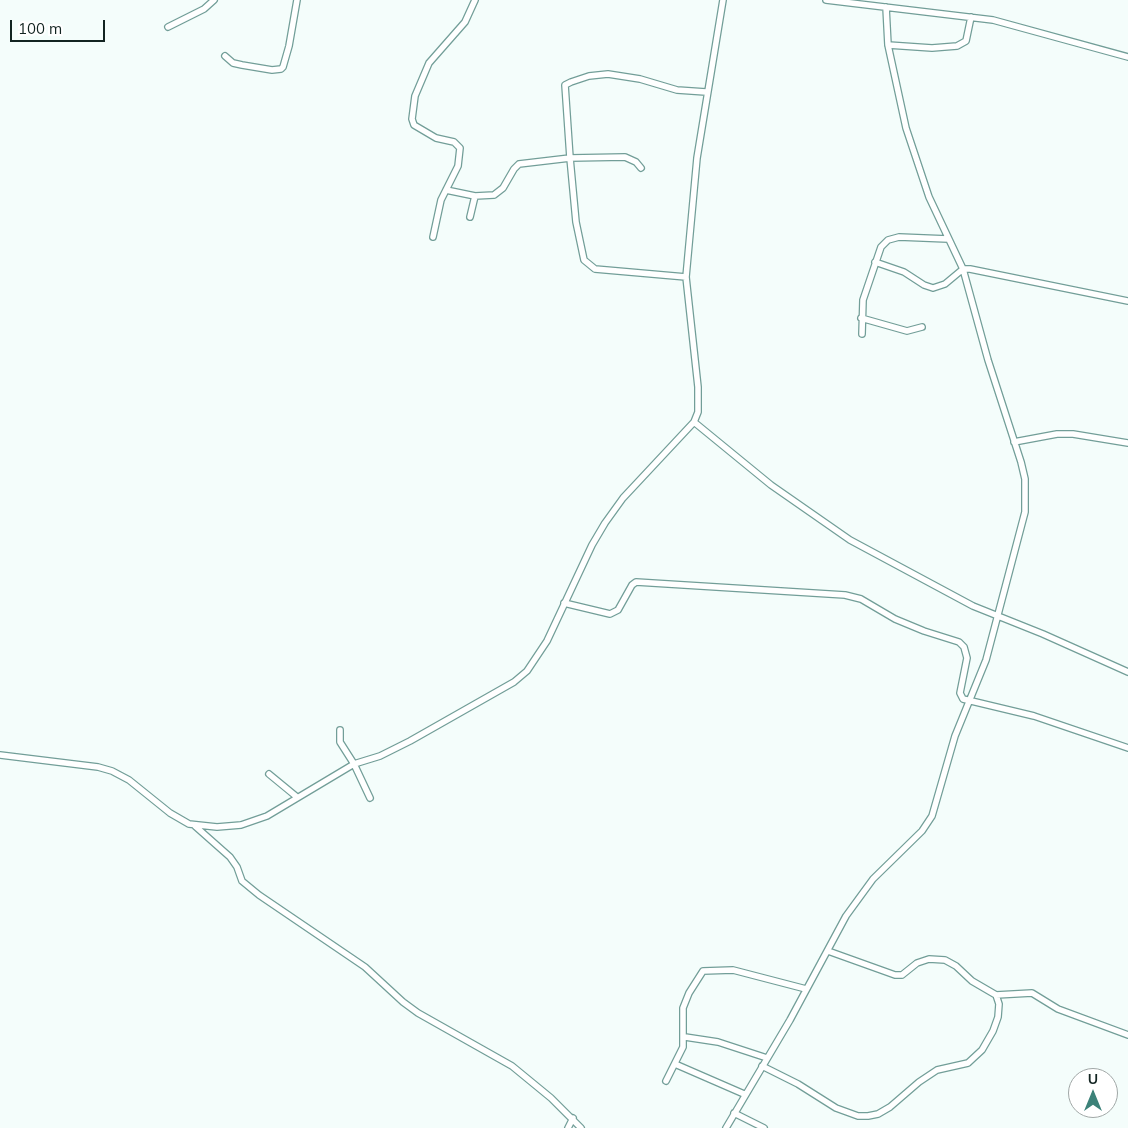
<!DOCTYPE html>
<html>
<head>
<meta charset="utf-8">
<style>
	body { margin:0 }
	#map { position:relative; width:1128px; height:1128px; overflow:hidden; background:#f4fdfb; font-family:Mulish,sans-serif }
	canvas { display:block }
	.north { position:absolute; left:1068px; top:1068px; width:50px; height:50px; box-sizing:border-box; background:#fff; border:1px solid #a0a7a6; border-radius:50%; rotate:0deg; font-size:14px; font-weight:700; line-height:20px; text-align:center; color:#122421 }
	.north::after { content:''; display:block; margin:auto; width:18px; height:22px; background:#3c8279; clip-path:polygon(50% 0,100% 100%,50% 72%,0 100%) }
	.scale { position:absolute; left:10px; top:20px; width:95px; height:22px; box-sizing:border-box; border:2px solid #122421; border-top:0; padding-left:6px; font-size:15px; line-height:18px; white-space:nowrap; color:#122421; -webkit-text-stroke:4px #fff; paint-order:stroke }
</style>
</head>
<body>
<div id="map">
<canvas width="1128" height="1128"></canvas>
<div class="north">U</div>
<div class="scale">100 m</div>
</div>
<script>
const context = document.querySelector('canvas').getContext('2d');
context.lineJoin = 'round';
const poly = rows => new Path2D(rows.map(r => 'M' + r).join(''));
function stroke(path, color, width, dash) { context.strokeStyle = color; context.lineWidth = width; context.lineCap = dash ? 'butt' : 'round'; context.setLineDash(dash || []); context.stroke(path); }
const street = poly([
	[826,0,993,20,1128,57],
	[168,27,204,9,214,0],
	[888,45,932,48,957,46,966,41,971,17],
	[225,56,233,63,242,65,272,70,281,69,283,67,289,46,297,0],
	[641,168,636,162,625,157,570,158,576,222,584,260,595,269,686,277],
	[446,190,475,196,494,195,503,188,514,169,519,164,570,158,565,85,571,82,589,76,608,74,640,79,677,90,706,92],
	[470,217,475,196],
	[433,237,441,200,458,166,460,148,454,142,436,138,414,125,412,119,415,96,429,63,465,22,475,0],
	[875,262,904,272,924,285,933,288,945,284,963,269,970,269,1128,301],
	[861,318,907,331,922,327],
	[862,334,863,300,881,247,888,240,899,237,948,239],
	[694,422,771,485,850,540,973,606,1043,634,1128,672],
	[1014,442,1057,434,1073,434,1128,443],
	[564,603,610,614,618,610,632,585,636,582,845,595,861,599,895,619,924,631,959,642,964,647,967,658,960,693,963,699,1034,716,1128,748],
	[340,730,340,742,354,764,370,798],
	[0,755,98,767,112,771,129,780,170,813,189,824,217,827,241,825,267,816,354,764,380,756,410,741,514,682,527,671,547,641,592,545,605,523,623,498,694,422,698,412,698,387,686,277,697,158,723,0],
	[269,774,297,797],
	[195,826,230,857,237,867,242,881,259,895,365,967,403,1002,418,1013,512,1066,551,1098,581,1128],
	[996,995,1032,993,1058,1009,1128,1035],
	[685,1037,718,1042,767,1058],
	[675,1064,744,1094],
	[762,1066,798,1084,836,1108,858,1116,868,1116,878,1114,890,1107,919,1082,937,1070,968,1063,982,1050,993,1031,998,1017,999,1004,996,995,972,981,956,966,945,960,929,959,917,963,902,975,895,975,828,951],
	[666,1081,683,1047,683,1008,689,993,703,971,733,970,806,989],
	[734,1113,764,1128],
	[568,1128,573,1118],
	[726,1128,790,1020,846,916,873,879,922,831,932,816,955,736,986,660,1025,512,1025,479,1021,462,988,360,963,269,929,197,906,128,888,45,886,7]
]);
stroke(street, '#729e98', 8);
stroke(street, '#fff', 5.5);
</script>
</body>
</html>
